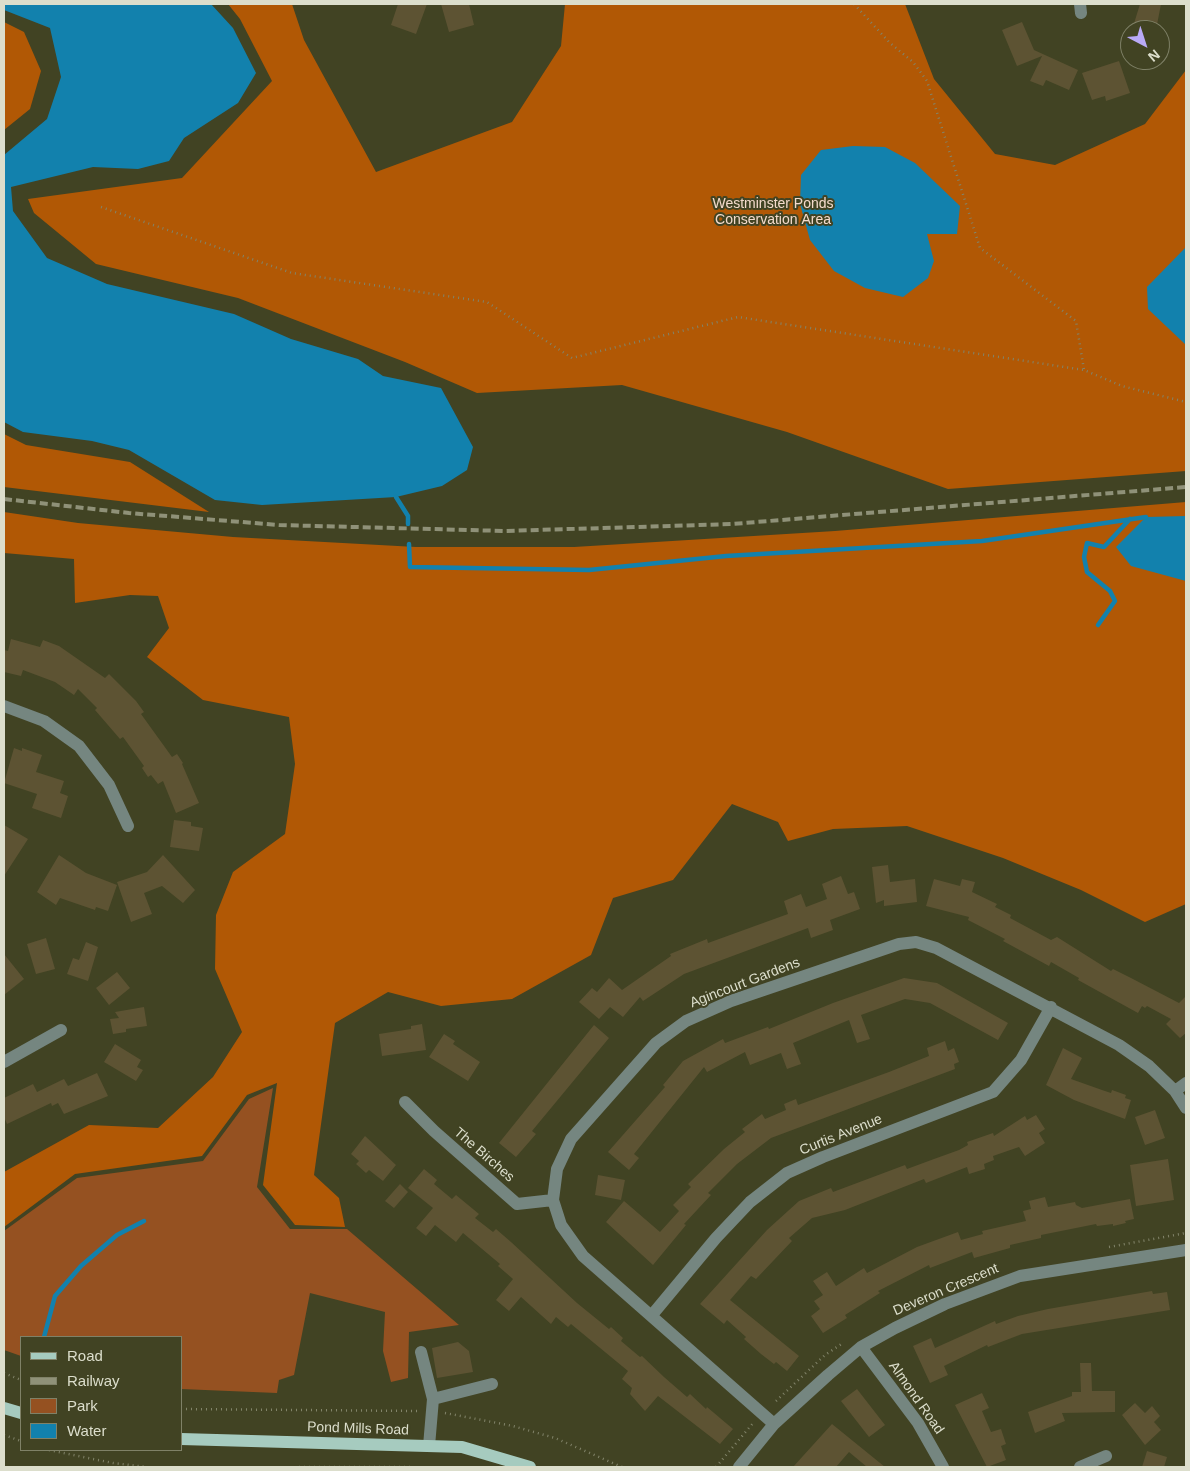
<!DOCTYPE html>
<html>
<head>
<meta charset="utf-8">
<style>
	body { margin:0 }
	#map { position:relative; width:1190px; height:1471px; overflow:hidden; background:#414323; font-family:Helvetica,sans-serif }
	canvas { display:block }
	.frame { position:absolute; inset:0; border:5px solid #dcdecc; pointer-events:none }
	.legend { position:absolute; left:20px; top:1336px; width:162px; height:115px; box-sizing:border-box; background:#414323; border:1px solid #7f8167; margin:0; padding:6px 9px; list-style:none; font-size:15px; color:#dcdecc }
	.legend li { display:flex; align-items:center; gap:10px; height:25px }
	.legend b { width:25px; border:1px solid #7f8167 }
	.north { position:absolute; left:1120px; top:20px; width:50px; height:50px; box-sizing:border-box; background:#414323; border:1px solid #7f8167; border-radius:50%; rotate:140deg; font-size:14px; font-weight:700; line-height:20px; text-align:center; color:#dcdecc }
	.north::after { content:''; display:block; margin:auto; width:18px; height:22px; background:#b9aaf7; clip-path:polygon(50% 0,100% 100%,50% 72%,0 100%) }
</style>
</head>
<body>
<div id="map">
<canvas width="1190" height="1471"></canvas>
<div class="frame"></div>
<ul class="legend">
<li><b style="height:6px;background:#a6cbbf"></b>Road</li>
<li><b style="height:6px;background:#8f9178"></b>Railway</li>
<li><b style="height:14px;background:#955121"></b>Park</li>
<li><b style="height:14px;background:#1281ad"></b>Water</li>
</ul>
<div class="north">N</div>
</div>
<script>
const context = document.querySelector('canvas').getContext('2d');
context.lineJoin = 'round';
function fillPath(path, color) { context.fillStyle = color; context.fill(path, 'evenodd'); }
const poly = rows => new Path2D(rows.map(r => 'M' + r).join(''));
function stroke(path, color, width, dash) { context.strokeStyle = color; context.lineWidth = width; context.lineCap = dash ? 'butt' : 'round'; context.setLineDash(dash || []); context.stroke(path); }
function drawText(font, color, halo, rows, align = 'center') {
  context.font = font + ' Helvetica,sans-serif'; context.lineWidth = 4; context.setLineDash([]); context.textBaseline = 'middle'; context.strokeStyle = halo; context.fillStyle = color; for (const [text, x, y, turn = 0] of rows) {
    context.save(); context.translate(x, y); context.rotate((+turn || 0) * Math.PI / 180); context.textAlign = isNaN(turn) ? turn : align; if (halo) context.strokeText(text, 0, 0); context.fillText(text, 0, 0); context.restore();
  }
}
const green = poly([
	[273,1088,257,1187,290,1229,347,1229,459,1325,409,1332,408,1378,391,1382,383,1351,385,1312,310,1293,294,1375,279,1380,277,1393,181,1389,181,1337,21,1337,21,1356,4,1350,4,1231,77,1178,203,1161,249,1099]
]);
const forest = poly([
	[228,4,292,4,304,40,376,172,512,122,561,46,565,4,905,4,934,79,995,154,1055,165,1145,124,1186,70,1186,471,948,489,787,432,622,385,477,393,405,362,238,298,96,264,34,213,28,199,182,178,272,81,240,19],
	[4,22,24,32,41,71,30,109,4,130],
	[4,434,26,445,130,462,209,512,4,487],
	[1186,502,1186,904,1145,922,1081,890,1003,858,907,826,833,829,788,841,778,822,732,804,673,880,613,898,591,955,512,999,441,1006,388,992,335,1023,314,1175,339,1198,345,1227,295,1225,263,1185,277,1083,247,1095,202,1156,75,1174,4,1227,4,1172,89,1125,158,1128,213,1077,242,1032,215,969,216,915,233,872,285,834,295,764,289,717,203,700,147,657,169,628,158,596,130,595,75,603,74,559,4,553,4,512,78,523,233,537,416,547,574,547,835,531]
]);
const water = poly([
	[4,4,211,4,233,28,256,73,238,103,184,138,169,161,138,169,93,167,11,187,13,211,47,258,107,284,234,314,291,339,358,359,383,376,441,388,473,447,467,470,442,486,396,497,262,505,215,500,129,450,92,441,23,432,4,422,4,155,47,119,61,77,50,28,4,10],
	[853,146,885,147,915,163,960,206,957,234,927,234,934,261,928,278,903,297,865,288,834,271,810,240,800,204,801,175,821,150],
	[1186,247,1186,345,1148,309,1147,287],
	[1186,516,1186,581,1131,566,1116,547,1146,517]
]);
const stream = poly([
	[396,497,408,516,408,524],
	[409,544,410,567,589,570,726,556,982,541,1146,517],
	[1098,625,1115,601,1110,591,1087,572,1084,557,1087,543,1104,547,1130,519],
	[44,1337,55,1296,81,1266,117,1235,144,1221]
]);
const building = poly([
	[398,4,427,4,416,34,391,25],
	[441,4,469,4,474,25,449,32],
	[1140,4,1161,4,1156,30,1132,30],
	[1022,22,1034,50,1078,70,1069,90,1046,80,1043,86,1030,81,1042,56,1017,66,1002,30],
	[1119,61,1130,93,1106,101,1105,96,1092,100,1082,73],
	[11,639,40,647,43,640,59,646,105,678,109,674,136,701,144,712,141,714,172,757,177,754,183,763,182,764,199,803,176,813,163,781,158,784,151,775,148,777,142,768,144,766,123,737,120,739,95,710,97,708,78,689,74,695,55,682,23,670,21,676,4,672,4,650,8,651],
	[14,748,22,751,22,748,42,755,36,772,64,781,60,793,68,796,61,818,32,808,37,794,4,783],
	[174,820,191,822,191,826,203,828,199,851,170,847],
	[4,825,28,839,4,876],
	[59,855,86,873,117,885,108,911,96,907,95,910,60,898,56,905,37,892],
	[163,855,195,890,183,903,162,886,144,893,152,914,131,922,117,882,147,872],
	[888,865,890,882,915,879,917,902,884,906,884,900,876,903,872,867],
	[841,876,848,894,854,892,860,909,830,920,833,930,811,938,808,928,684,974,643,1001,640,997,623,1017,610,1007,599,1019,579,1002,592,988,597,992,609,978,622,990,671,956,670,954,707,939,708,943,788,914,784,901,801,894,806,907,827,899,822,884],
	[934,879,960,886,962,879,975,882,972,892,997,904,995,907,1011,915,1010,918,1051,940,1057,937,1111,971,1113,969,1131,978,1179,1003,1186,996,1186,1033,1180,1038,1166,1024,1171,1019,1147,1006,1145,1008,1142,1006,1138,1013,1078,980,1079,978,1051,962,1049,966,1003,941,1005,939,968,920,969,917,926,906],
	[46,938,55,969,36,974,27,944],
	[86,942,98,947,88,981,67,974,73,958,79,960],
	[4,954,24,979,4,995],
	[117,972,130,988,109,1005,96,988],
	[904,978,937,983,1008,1023,998,1040,930,1003,905,999,861,1015,870,1039,857,1043,849,1020,793,1043,801,1064,787,1069,781,1053,750,1065,745,1052,707,1072,704,1067,634,1154,639,1158,629,1170,608,1152,665,1087,663,1085,683,1061,723,1039,725,1043,768,1027,769,1029,833,1003],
	[144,1007,147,1026,126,1029,126,1032,113,1034,110,1019,119,1018,115,1012],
	[422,1024,426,1050,382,1056,379,1034,411,1029,411,1026],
	[594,1025,609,1038,532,1131,536,1134,516,1157,499,1143],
	[444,1034,455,1041,453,1044,480,1062,468,1081,429,1057],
	[945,1041,948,1051,954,1048,959,1062,954,1064,955,1069,771,1138,737,1164,708,1193,711,1195,684,1224,686,1225,653,1265,606,1222,624,1201,660,1232,679,1211,673,1205,691,1187,688,1184,724,1149,745,1132,742,1129,762,1114,765,1119,786,1110,784,1104,796,1099,798,1105,889,1072,929,1056,927,1048],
	[115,1044,141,1060,137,1067,143,1070,136,1081,104,1062],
	[1063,1048,1082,1058,1071,1079,1102,1090,1111,1093,1112,1090,1126,1095,1125,1098,1131,1100,1125,1119,1074,1100,1046,1085],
	[97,1073,108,1096,64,1114,58,1103,52,1106,51,1103,7,1124,4,1117,4,1098,33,1084,37,1092,64,1079,68,1086],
	[1155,1110,1165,1138,1145,1145,1135,1117],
	[1036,1115,1045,1129,1039,1133,1045,1143,1025,1156,1019,1147,993,1156,994,1160,984,1164,985,1169,969,1174,967,1167,926,1183,924,1179,845,1210,812,1218,789,1238,792,1241,756,1279,751,1276,730,1300,799,1356,787,1371,776,1362,774,1364,761,1354,744,1339,746,1337,727,1320,724,1324,700,1304,767,1230,799,1201,831,1188,833,1192,905,1165,907,1169,934,1159,959,1150,968,1145,967,1142,993,1133,994,1136,1025,1116,1027,1120],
	[365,1136,396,1165,383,1181,369,1170,366,1173,356,1164,359,1161,351,1154],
	[1168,1159,1174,1200,1136,1206,1130,1165],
	[424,1169,437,1180,434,1184,452,1199,456,1195,479,1214,475,1218,493,1232,496,1229,511,1242,577,1303,609,1329,611,1327,623,1338,621,1341,640,1357,642,1356,664,1377,687,1397,690,1394,706,1409,707,1407,733,1429,720,1444,658,1396,645,1411,630,1394,632,1388,622,1379,628,1371,571,1324,568,1327,556,1317,551,1324,521,1297,509,1311,496,1300,513,1279,498,1266,500,1264,463,1233,456,1242,435,1225,426,1236,416,1228,433,1208,408,1188],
	[598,1175,625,1180,621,1200,595,1195],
	[400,1184,408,1192,394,1208,385,1201],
	[1045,1197,1048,1207,1075,1202,1076,1205,1082,1208,1130,1199,1134,1219,1125,1221,1126,1223,1113,1226,1113,1224,1097,1226,1096,1224,1041,1235,1041,1238,1010,1245,1010,1248,974,1258,972,1252,930,1268,929,1265,878,1291,880,1293,845,1315,847,1318,823,1333,811,1316,820,1309,814,1301,823,1295,813,1281,827,1272,836,1286,864,1268,867,1273,917,1247,958,1232,961,1240,983,1234,982,1231,1026,1221,1023,1211,1031,1209,1029,1201],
	[1152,1291,1153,1294,1167,1292,1170,1310,1022,1334,988,1347,987,1345,944,1366,948,1375,930,1383,913,1346,931,1338,935,1348,995,1321,996,1324,1018,1316,1048,1309],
	[458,1342,469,1351,473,1372,437,1378,432,1348],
	[1080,1363,1091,1363,1092,1391,1115,1391,1115,1412,1062,1413,1065,1421,1035,1433,1028,1412,1072,1396,1072,1392,1081,1392],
	[857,1389,885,1425,869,1437,841,1401],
	[982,1393,989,1408,982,1411,991,1432,1001,1429,1006,1444,1001,1446,1006,1460,987,1467,955,1405],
	[1135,1403,1145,1413,1152,1406,1160,1416,1154,1422,1161,1430,1145,1445,1122,1415],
	[832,1424,885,1467,867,1467,849,1452,836,1467,793,1467],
	[1147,1451,1167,1457,1164,1467,1142,1467]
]);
const path = poly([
	[854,4,890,43,913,62,927,81,980,248,1076,321,1084,370],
	[101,207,292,273,487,302,572,358,738,317,1084,370,1122,386,1186,402],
	[1109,1247,1186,1233],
	[940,1290,975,1277],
	[4,1373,21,1380],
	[776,1401,825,1355,843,1343],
	[181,1409,420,1411],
	[445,1413,513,1426,555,1438,622,1467],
	[4,1435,21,1441],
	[49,1450,113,1463,147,1467],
	[299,1467,411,1467],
	[716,1467,754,1422]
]);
const minor = poly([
	[1080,4,1081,13],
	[4,706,44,721,79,746,109,785,128,826],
	[4,1062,61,1030],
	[1175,1091,1186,1083],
	[405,1102,434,1131,517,1204,553,1200],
	[652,1315,716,1238,750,1202,787,1173,823,1157,993,1092,1021,1060,1051,1007],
	[861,1347,918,1423,943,1467],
	[421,1352,433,1399,429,1446],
	[433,1399,492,1384],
	[774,1424,583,1256,561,1225,553,1200,557,1169,571,1139,656,1043,686,1021,731,1001,899,944,916,942,936,948,1119,1045,1149,1066,1175,1091,1186,1108],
	[739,1467,774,1424,828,1375,861,1347,895,1328,945,1304,1020,1276,1186,1250],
	[1080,1467,1106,1456]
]);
const major = poly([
	[4,1408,21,1413],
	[181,1439,462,1447,530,1467]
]);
const rail = poly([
	[4,499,129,513,279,525,506,531,732,524,1186,487]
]);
const parkNames = [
	["Westminster Ponds",773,204],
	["Conservation Area",773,220]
];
const streetNames = [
	["Agincourt Gardens",745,983,-21],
	["Curtis Avenue",841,1135,-22],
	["The Birches",484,1155,41],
	["Deveron Crescent",946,1290,-23],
	["Almond Road",916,1398,55],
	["Pond Mills Road",358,1429,2]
];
fillPath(green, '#955121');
fillPath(forest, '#b15805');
fillPath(water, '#1281ad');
stroke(stream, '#1281ad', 4.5);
fillPath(building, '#5d5333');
stroke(path, '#82846a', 2.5, [1, 4]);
stroke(minor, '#758680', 12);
stroke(major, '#a6cbbf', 12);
stroke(rail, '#8f9178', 4, [8, 4]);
drawText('14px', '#f4dbcc', '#414323', parkNames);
drawText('14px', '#dcdecc', '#414323', streetNames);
</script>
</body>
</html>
